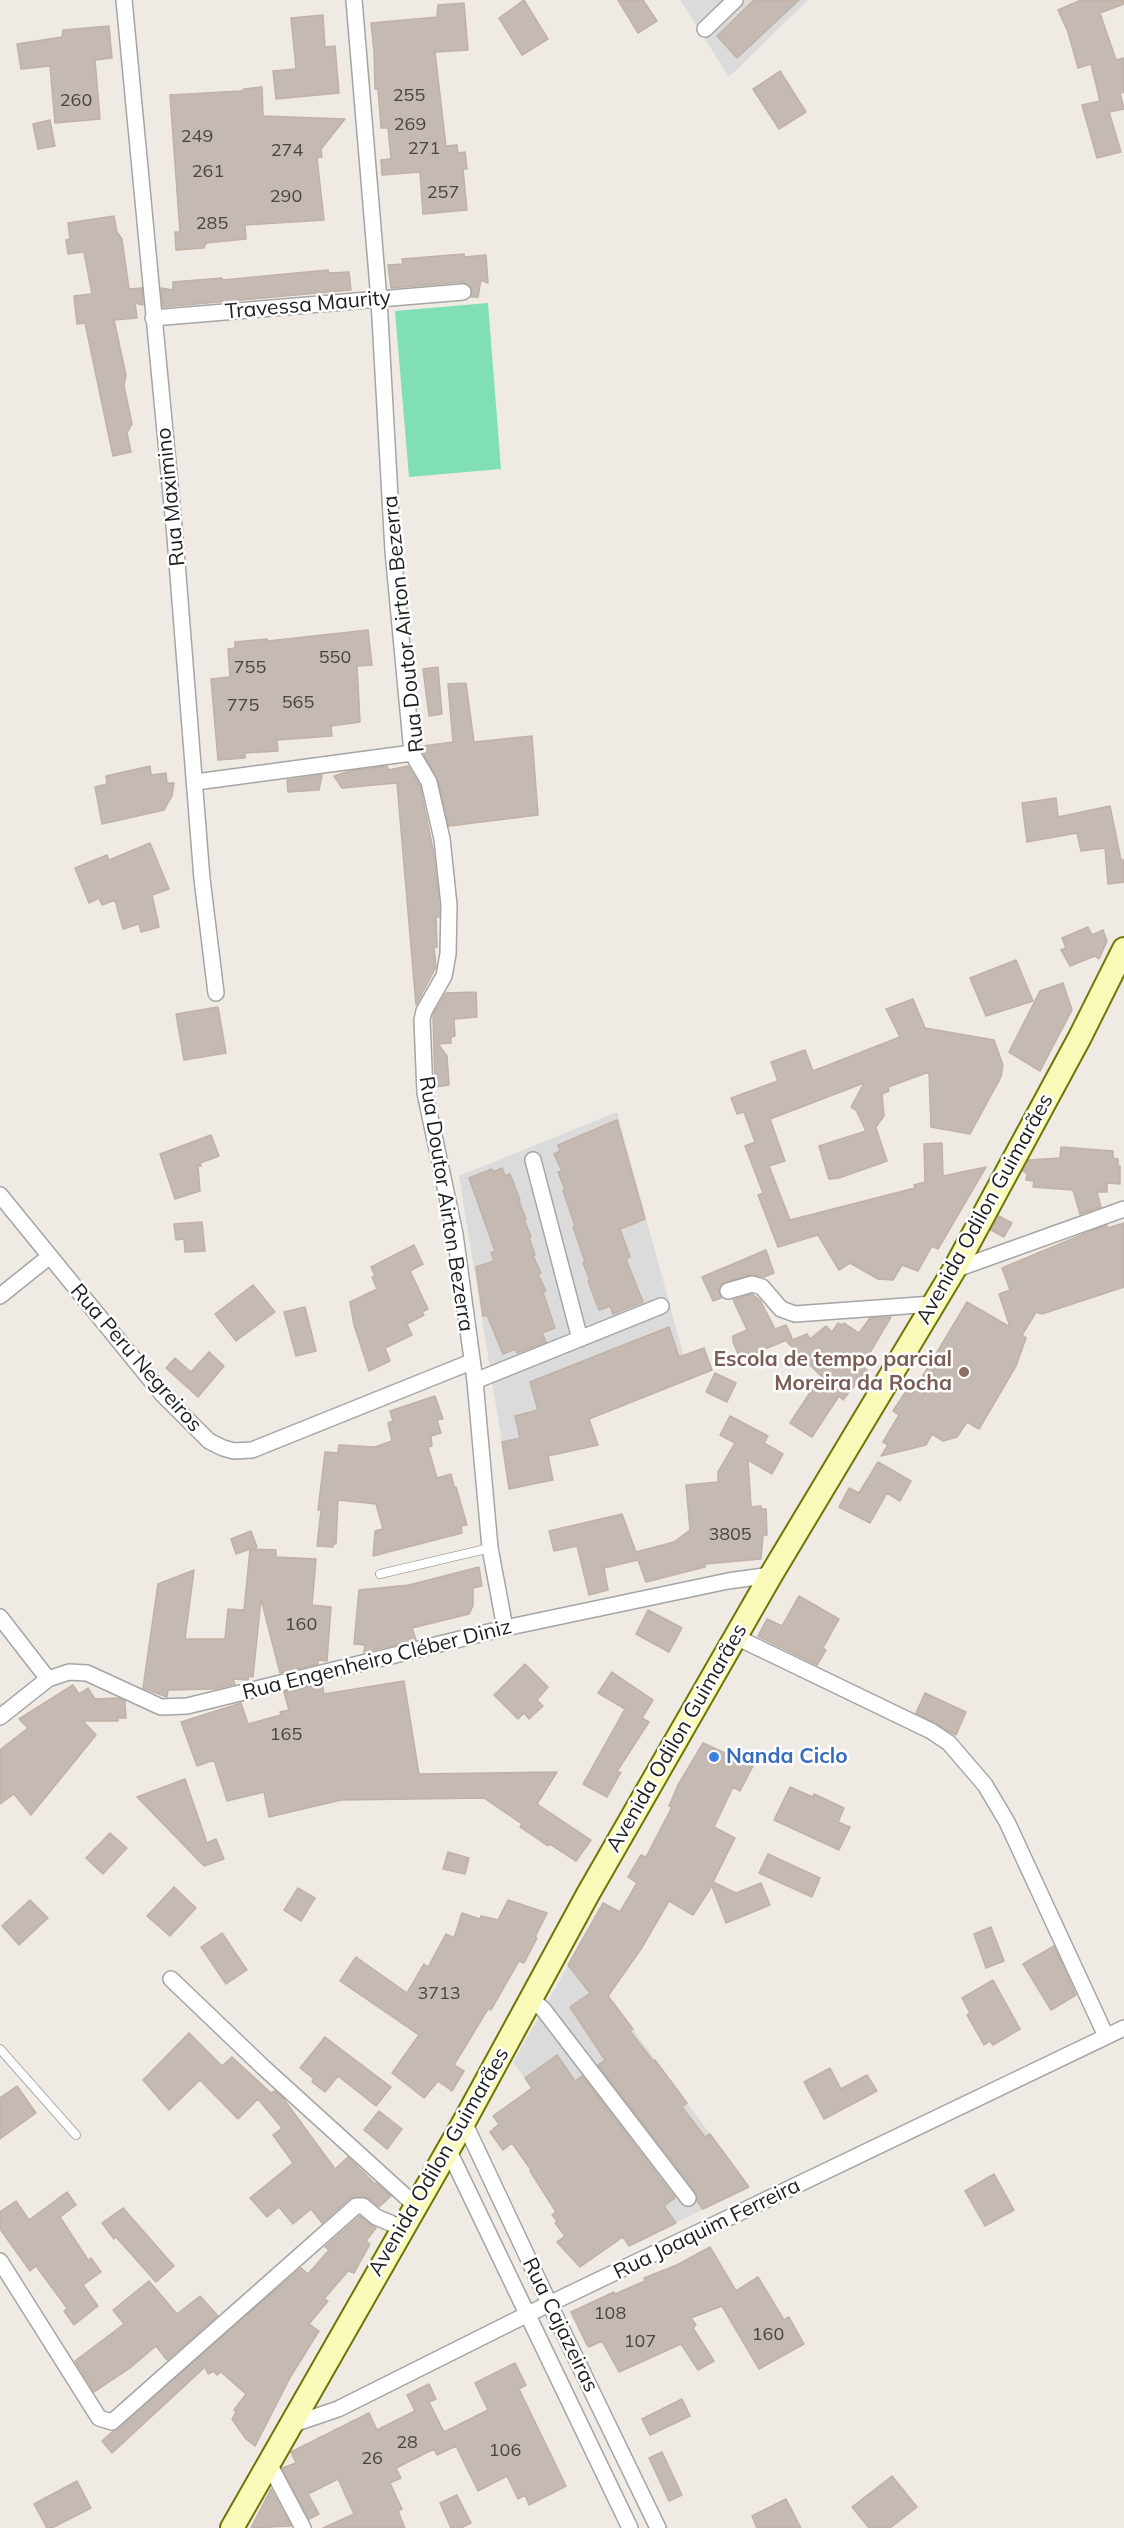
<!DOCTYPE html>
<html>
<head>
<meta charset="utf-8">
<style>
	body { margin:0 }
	canvas { display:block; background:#efebe4 }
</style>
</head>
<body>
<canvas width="1124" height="2528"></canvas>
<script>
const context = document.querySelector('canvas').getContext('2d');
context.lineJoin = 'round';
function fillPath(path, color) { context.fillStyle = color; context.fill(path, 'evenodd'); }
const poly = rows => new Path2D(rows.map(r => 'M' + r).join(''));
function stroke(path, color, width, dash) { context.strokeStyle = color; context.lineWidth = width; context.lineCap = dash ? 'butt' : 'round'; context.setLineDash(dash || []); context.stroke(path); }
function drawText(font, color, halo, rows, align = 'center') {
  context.font = font + ' Mulish,sans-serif'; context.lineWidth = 5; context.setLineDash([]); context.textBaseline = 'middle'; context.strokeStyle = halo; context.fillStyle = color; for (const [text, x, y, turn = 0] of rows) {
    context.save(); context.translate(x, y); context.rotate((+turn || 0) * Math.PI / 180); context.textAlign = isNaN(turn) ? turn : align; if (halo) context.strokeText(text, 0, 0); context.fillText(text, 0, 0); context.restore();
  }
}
const residential = poly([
	[680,0,808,0,729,77],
	[617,1112,690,1379,502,1443,459,1176],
	[576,1952,749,2187,642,2239,513,2062]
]);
const pitch = poly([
	[488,303,501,469,409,477,395,311]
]);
const building = poly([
	[524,0,548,39,522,55,499,18,524,0],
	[618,0,643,0,657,21,638,33,618,0],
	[754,0,799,0,737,58,717,36,754,0],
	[1081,0,1124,0,1124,4,1100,13,1116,60,1124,58,1124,92,1120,93,1124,109,1109,112,1121,152,1097,158,1082,105,1100,101,1091,64,1078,68,1068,32,1058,10,1081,0],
	[464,3,468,50,435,52,446,146,457,145,458,153,465,152,467,169,463,169,467,210,423,214,420,172,382,175,381,160,391,159,388,128,381,128,378,89,375,89,374,52,371,23,437,17,438,5,464,3],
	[323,15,325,47,335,46,339,93,276,99,273,71,296,69,291,18,323,15],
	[109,26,112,58,95,60,100,119,55,123,50,66,21,69,17,44,62,37,63,30,109,26],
	[780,71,806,112,779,129,753,89,780,71],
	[262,87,263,116,345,119,321,149,322,157,317,158,324,220,245,225,246,239,206,243,204,248,176,250,175,232,180,232,170,95,241,91,244,89,262,87],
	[50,120,55,146,38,149,33,124,50,120],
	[114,216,117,232,122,239,129,289,142,288,143,305,135,303,137,318,114,320,126,375,124,386,132,424,127,433,131,452,113,456,85,323,77,324,74,296,92,294,84,252,68,254,66,240,70,239,68,223,114,216],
	[464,254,464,257,486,255,488,283,481,280,478,297,471,297,471,287,463,282,391,288,388,265,403,264,402,259,464,254],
	[328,270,329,273,349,272,351,290,163,307,161,288,173,290,173,282,222,278,222,280,328,270],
	[368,630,372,665,357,666,360,722,331,726,332,736,277,740,278,751,245,753,245,758,218,760,211,679,230,677,228,649,235,648,235,642,267,639,268,641,368,630],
	[438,667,442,714,429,716,423,669,438,667],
	[466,683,474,742,532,736,538,815,449,826,438,780,424,755,423,746,453,742,448,684,466,683],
	[150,766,151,775,166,773,167,783,174,783,172,796,164,810,102,824,95,787,107,784,106,776,150,766],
	[387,766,389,770,408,766,420,786,434,854,439,905,439,917,436,917,437,947,434,947,436,967,416,1005,397,783,342,788,334,776,350,771,387,766],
	[322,775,319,790,288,792,287,780,322,775],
	[1056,798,1058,817,1110,806,1121,860,1124,860,1124,882,1108,884,1105,848,1081,851,1077,833,1027,842,1022,803,1056,798],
	[150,843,169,889,152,895,159,927,141,932,139,924,123,929,115,900,102,905,99,898,89,903,75,868,107,855,109,860,150,843],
	[1088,927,1092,935,1103,930,1107,941,1099,959,1095,956,1070,966,1061,950,1066,948,1062,938,1088,927],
	[1016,960,1033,1001,986,1016,970,978,1016,960],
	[1063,983,1072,1010,1040,1071,1009,1052,1040,991,1063,983],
	[476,992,477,1017,454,1019,455,1036,451,1037,451,1043,438,1044,447,1056,449,1085,435,1087,433,1015,446,993,476,992],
	[913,999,925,1028,994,1040,1003,1065,1001,1077,970,1134,931,1127,929,1072,888,1087,889,1091,882,1094,884,1116,875,1128,876,1128,887,1161,839,1178,829,1179,819,1146,866,1131,856,1110,851,1107,864,1083,770,1119,785,1161,769,1166,790,1220,915,1188,914,1185,925,1182,924,1144,942,1143,943,1176,986,1167,938,1249,932,1246,918,1271,902,1265,893,1280,878,1279,850,1263,839,1270,818,1235,778,1247,758,1195,763,1193,745,1146,755,1142,744,1112,737,1114,731,1098,778,1081,771,1062,805,1050,813,1071,900,1037,886,1009,913,999],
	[218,1007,226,1053,184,1060,176,1014,218,1007],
	[617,1120,645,1219,620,1229,630,1257,626,1259,643,1302,613,1314,610,1306,599,1310,588,1281,590,1281,583,1263,585,1262,573,1227,575,1226,563,1191,565,1190,558,1172,562,1171,554,1154,560,1151,558,1145,617,1120],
	[211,1135,219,1156,200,1163,201,1166,198,1166,200,1191,175,1199,160,1154,211,1135],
	[1061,1147,1113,1151,1113,1158,1118,1159,1118,1166,1120,1166,1120,1184,1107,1183,1107,1192,1097,1192,1101,1207,1080,1214,1073,1190,1033,1187,1034,1181,1026,1180,1027,1174,1023,1171,1029,1160,1060,1158,1061,1147],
	[502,1168,505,1176,510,1174,520,1200,519,1201,526,1219,524,1219,531,1237,529,1237,535,1255,533,1256,541,1273,538,1274,546,1291,543,1292,555,1328,542,1333,546,1342,517,1353,515,1349,503,1354,487,1315,483,1316,476,1267,494,1261,491,1253,495,1251,469,1178,492,1169,493,1172,502,1168],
	[999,1216,1012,1223,1004,1237,991,1230,999,1216],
	[202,1222,205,1251,185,1252,184,1239,176,1240,174,1224,202,1222],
	[1124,1223,1124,1287,1042,1314,1036,1312,1022,1335,1026,1338,1016,1366,979,1429,967,1422,957,1437,943,1441,932,1434,926,1445,881,1456,888,1445,883,1442,899,1415,893,1411,906,1391,912,1394,967,1302,1010,1327,999,1294,1010,1290,1002,1268,1086,1233,1107,1225,1108,1228,1124,1223],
	[414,1245,423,1264,410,1271,428,1309,422,1312,424,1315,407,1324,412,1335,385,1348,390,1361,369,1371,354,1325,350,1302,377,1289,372,1277,375,1276,371,1267,414,1245],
	[766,1250,774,1273,764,1277,749,1275,725,1282,718,1289,721,1298,713,1301,702,1277,766,1250],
	[253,1285,275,1312,236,1341,215,1314,253,1285],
	[752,1294,760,1300,775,1329,786,1325,792,1338,740,1359,733,1342,733,1336,747,1330,733,1300,752,1294],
	[305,1307,316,1351,296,1356,284,1312,305,1307],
	[891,1317,862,1366,867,1370,843,1400,839,1396,812,1437,790,1423,817,1382,823,1378,787,1342,807,1334,810,1339,826,1326,832,1332,838,1323,842,1325,844,1323,859,1333,870,1318,891,1317],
	[669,1327,679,1357,704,1348,712,1370,589,1419,598,1445,548,1456,553,1480,509,1489,502,1442,520,1438,515,1416,538,1410,530,1382,669,1327],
	[209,1352,224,1366,198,1397,166,1368,175,1358,191,1372,209,1352],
	[715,1373,736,1383,727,1402,706,1392,715,1373],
	[435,1396,443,1419,437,1420,441,1433,431,1436,432,1446,428,1447,437,1478,451,1474,454,1487,456,1487,467,1525,461,1526,462,1533,373,1556,375,1531,383,1529,376,1504,338,1500,336,1544,333,1544,333,1547,317,1546,321,1510,318,1510,325,1452,338,1453,339,1445,375,1447,392,1441,388,1423,393,1421,390,1411,435,1396],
	[730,1416,768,1436,764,1443,783,1454,772,1474,748,1460,751,1507,761,1506,761,1509,766,1509,767,1535,763,1535,761,1559,705,1564,705,1567,646,1582,638,1560,604,1568,608,1590,589,1595,577,1546,554,1551,549,1531,622,1514,636,1552,674,1542,690,1530,686,1485,718,1482,718,1472,735,1443,720,1435,730,1416],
	[878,1462,911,1481,900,1501,887,1493,870,1523,839,1507,849,1488,859,1493,878,1462],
	[251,1531,257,1547,251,1549,276,1550,276,1557,316,1559,312,1605,331,1607,327,1661,318,1660,318,1664,280,1673,261,1599,253,1677,249,1676,248,1680,233,1679,235,1684,214,1689,168,1690,167,1697,143,1688,158,1584,194,1570,185,1639,225,1639,228,1609,244,1610,250,1549,236,1554,231,1539,251,1531],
	[479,1567,482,1586,473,1588,473,1606,469,1614,412,1628,416,1640,364,1652,365,1645,354,1644,359,1590,409,1585,479,1567],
	[799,1596,839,1619,823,1648,826,1650,817,1665,758,1636,767,1619,782,1626,799,1596],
	[648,1610,682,1628,669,1652,636,1634,648,1610],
	[525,1664,548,1687,537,1700,543,1706,529,1719,524,1713,518,1719,494,1695,525,1664],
	[612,1672,653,1700,642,1718,649,1722,616,1773,621,1772,607,1797,583,1784,625,1709,598,1693,612,1672],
	[404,1681,419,1774,557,1772,537,1804,591,1840,576,1861,550,1844,548,1846,520,1827,522,1824,484,1798,341,1800,269,1817,264,1792,227,1801,214,1760,197,1766,181,1722,241,1703,248,1724,281,1715,280,1712,289,1710,284,1692,322,1683,324,1694,404,1681],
	[73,1685,79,1694,88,1688,95,1699,119,1698,125,1701,126,1718,118,1718,118,1721,83,1721,96,1735,31,1815,14,1794,0,1804,0,1750,28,1728,19,1719,73,1685],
	[925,1693,966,1712,956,1735,916,1713,925,1693],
	[703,1743,753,1766,740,1791,733,1787,714,1827,735,1838,713,1882,736,1893,761,1883,770,1905,726,1923,712,1886,693,1915,669,1901,641,1949,608,1996,633,2029,630,2031,653,2061,655,2060,687,2103,682,2107,705,2137,710,2134,749,2187,703,2209,697,2201,696,2192,598,2065,605,2060,570,2007,590,1993,568,1965,603,1903,620,1912,637,1883,628,1877,641,1855,646,1857,672,1807,669,1806,678,1785,703,1743],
	[185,1779,207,1843,216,1839,224,1859,204,1866,137,1797,185,1779],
	[790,1787,813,1797,814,1794,844,1808,838,1822,850,1827,839,1850,774,1820,790,1787],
	[110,1833,127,1848,103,1874,86,1858,110,1833],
	[448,1852,469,1858,465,1874,443,1869,448,1852],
	[768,1854,820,1878,812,1897,759,1873,768,1854],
	[174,1887,196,1908,170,1936,147,1916,174,1887],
	[298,1888,315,1898,301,1921,284,1910,298,1888],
	[30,1900,48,1918,19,1945,2,1926,30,1900],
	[508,1900,547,1913,535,1937,537,1938,524,1963,519,1961,491,2010,488,2009,454,2065,464,2071,452,2091,438,2081,424,2098,392,2073,419,2035,340,1981,356,1957,407,1993,424,1964,428,1967,446,1934,454,1938,462,1913,480,1919,481,1916,498,1920,508,1900],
	[991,1927,1004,1961,986,1968,974,1934,991,1927],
	[222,1933,247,1970,226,1984,201,1947,222,1933],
	[1054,1946,1076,1995,1051,2010,1023,1964,1054,1946],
	[993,1980,1020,2029,993,2045,990,2041,984,2045,967,2015,970,2013,962,1998,993,1980],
	[189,2033,222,2066,232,2057,271,2093,275,2091,283,2098,335,2169,348,2157,375,2184,376,2183,391,2196,379,2207,364,2196,350,2198,322,2223,311,2209,293,2224,279,2207,267,2217,250,2198,293,2163,273,2135,282,2128,258,2099,238,2119,200,2080,169,2110,143,2080,189,2033],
	[325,2037,391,2087,376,2106,338,2076,325,2092,312,2082,314,2079,300,2068,325,2037],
	[557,2055,575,2081,582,2076,675,2198,664,2206,676,2223,629,2246,623,2237,580,2267,557,2242,565,2236,555,2223,557,2221,552,2215,556,2212,530,2171,531,2170,512,2143,503,2150,490,2132,499,2124,493,2116,532,2088,525,2078,557,2055],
	[830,2068,841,2089,867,2075,877,2091,824,2119,804,2082,830,2068],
	[17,2086,36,2113,0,2139,0,2098,17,2086],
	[379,2111,402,2129,387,2149,364,2130,379,2111],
	[994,2174,1014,2210,985,2226,965,2191,994,2174],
	[67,2192,76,2205,60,2217,88,2260,91,2258,101,2272,83,2285,98,2306,74,2325,64,2311,67,2308,36,2266,30,2271,0,2229,0,2212,16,2201,29,2220,67,2192],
	[123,2208,174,2266,156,2282,116,2237,114,2239,102,2223,123,2208],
	[360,2216,376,2228,366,2241,370,2244,354,2273,348,2271,324,2299,328,2301,309,2324,319,2331,291,2376,255,2446,246,2439,232,2419,236,2412,234,2410,246,2394,221,2372,217,2375,214,2371,208,2374,205,2367,112,2453,102,2441,301,2268,308,2274,329,2250,325,2247,360,2216],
	[710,2247,736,2291,758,2277,784,2320,789,2317,804,2344,759,2369,722,2306,691,2318,696,2325,693,2328,714,2361,698,2370,681,2344,619,2372,602,2341,589,2347,587,2345,571,2312,614,2292,615,2294,645,2281,644,2278,677,2265,710,2247],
	[149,2281,177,2314,200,2296,218,2316,167,2360,156,2346,130,2368,94,2392,75,2361,124,2324,113,2310,149,2281],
	[515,2363,526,2385,519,2389,566,2486,529,2505,525,2495,518,2499,507,2476,478,2491,456,2446,437,2455,434,2449,396,2468,401,2478,390,2483,402,2509,398,2511,405,2528,323,2528,354,2514,338,2479,308,2494,319,2514,309,2519,282,2468,296,2463,291,2452,369,2413,377,2430,415,2411,407,2395,429,2384,436,2399,429,2402,444,2432,488,2410,475,2383,515,2363],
	[682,2399,690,2416,650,2435,642,2419,682,2399],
	[662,2452,682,2495,669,2501,649,2458,662,2452],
	[892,2476,917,2507,890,2528,869,2528,852,2507,892,2476],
	[77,2481,91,2508,52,2528,47,2528,34,2504,77,2481],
	[271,2489,291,2526,251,2528,271,2489],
	[457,2495,471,2523,461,2528,451,2528,440,2503,457,2495],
	[786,2499,801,2528,757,2528,752,2516,786,2499]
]);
const lane = poly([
	[380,1574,490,1548],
	[0,2049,76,2135]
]);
const street = poly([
	[124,0,175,537,202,879,216,993],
	[354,0,379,300,393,551,412,753,429,782,442,839,449,905,448,954,444,976,424,1011,422,1020,425,1093,455,1234,475,1381,490,1548,505,1628],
	[705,29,735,0],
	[153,318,463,292],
	[196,782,412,753],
	[533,1160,580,1339],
	[0,1195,163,1395,209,1441,223,1448,234,1451,252,1450,471,1362],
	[954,1270,1124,1209],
	[728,1291,752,1284,762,1287,781,1309,795,1314,933,1304],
	[0,1296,50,1256],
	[475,1381,661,1306],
	[0,1617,48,1679],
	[736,1637,931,1731,949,1743,985,1785,1007,1822,1106,2036],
	[0,1717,48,1679,69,1672,87,1673,161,1707,187,1706,505,1628,728,1581,771,1575],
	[171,1979,263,2067,415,2205],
	[531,1999,543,2009,688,2198],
	[464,2122,550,2305,658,2528],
	[448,2149,630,2528],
	[0,2261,99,2418,112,2422,356,2206,363,2206,376,2217,402,2228],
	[288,2426,338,2409,526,2315,1124,2028],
	[268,2462,303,2528]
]);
const secondary = poly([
	[232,2528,464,2122,588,1894,771,1575,954,1270,1080,1037,1124,949]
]);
const markers = [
	[964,1372,6,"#8d6e63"],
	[714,1757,6,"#3f7fe0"]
];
const numberNames = [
	["255",409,96],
	["260",76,101],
	["269",410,125],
	["249",197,137],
	["271",424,149],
	["274",287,151],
	["261",208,172],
	["257",443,193],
	["290",286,197],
	["285",212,224],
	["550",335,658],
	["755",250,668],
	["565",298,703],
	["775",243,706],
	["3805",730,1535],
	["160",301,1625],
	["165",286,1735],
	["3713",439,1994],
	["108",610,2314],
	["160",768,2335],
	["107",640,2342],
	["28",407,2443],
	["106",505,2451],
	["26",372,2459]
];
const streetNames = [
	["Travessa Maurity",308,305,-5],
	["Rua Maximino",171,497,-96],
	["Rua Doutor Airton Bezerra",404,624,-96],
	["Rua Doutor Airton Bezerra",446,1204,81],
	["Avenida Odilon Guimarães",985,1209,-61],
	["Rua Peru Negreiros",136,1358,49],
	["Rua Engenheiro Cléber Diniz",377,1660,-14],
	["Avenida Odilon Guimarães",677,1738,-60],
	["Avenida Odilon Guimarães",439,2162,-60],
	["Rua Joaquim Ferreira",707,2229,-26],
	["Rua Cajazeiras",560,2325,64]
];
const educationNames = [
	["Escola de tempo parcial",952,1360],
	["Moreira da Rocha",952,1384]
];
const shopNames = [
	["Nanda Ciclo",726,1757]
];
fillPath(residential, '#dcdbdb');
fillPath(pitch, '#81dfb7');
fillPath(building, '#c4bab3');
stroke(building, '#c1b1a6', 1.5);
stroke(lane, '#a5a5a5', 10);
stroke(street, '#a5a5a5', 18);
stroke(secondary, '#6e7604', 26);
stroke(lane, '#fff', 8);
stroke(street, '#fff', 15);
stroke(secondary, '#f9fab7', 22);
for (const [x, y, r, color] of markers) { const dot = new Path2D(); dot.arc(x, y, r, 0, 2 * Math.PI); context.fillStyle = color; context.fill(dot); stroke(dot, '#fff', 2); }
drawText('18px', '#484543', null, numberNames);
drawText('21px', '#1e1e1e', '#fff', streetNames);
drawText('bold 21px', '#785e54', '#fff', educationNames, 'right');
drawText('bold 21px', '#366cbe', '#fff', shopNames, 'left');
</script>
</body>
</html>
